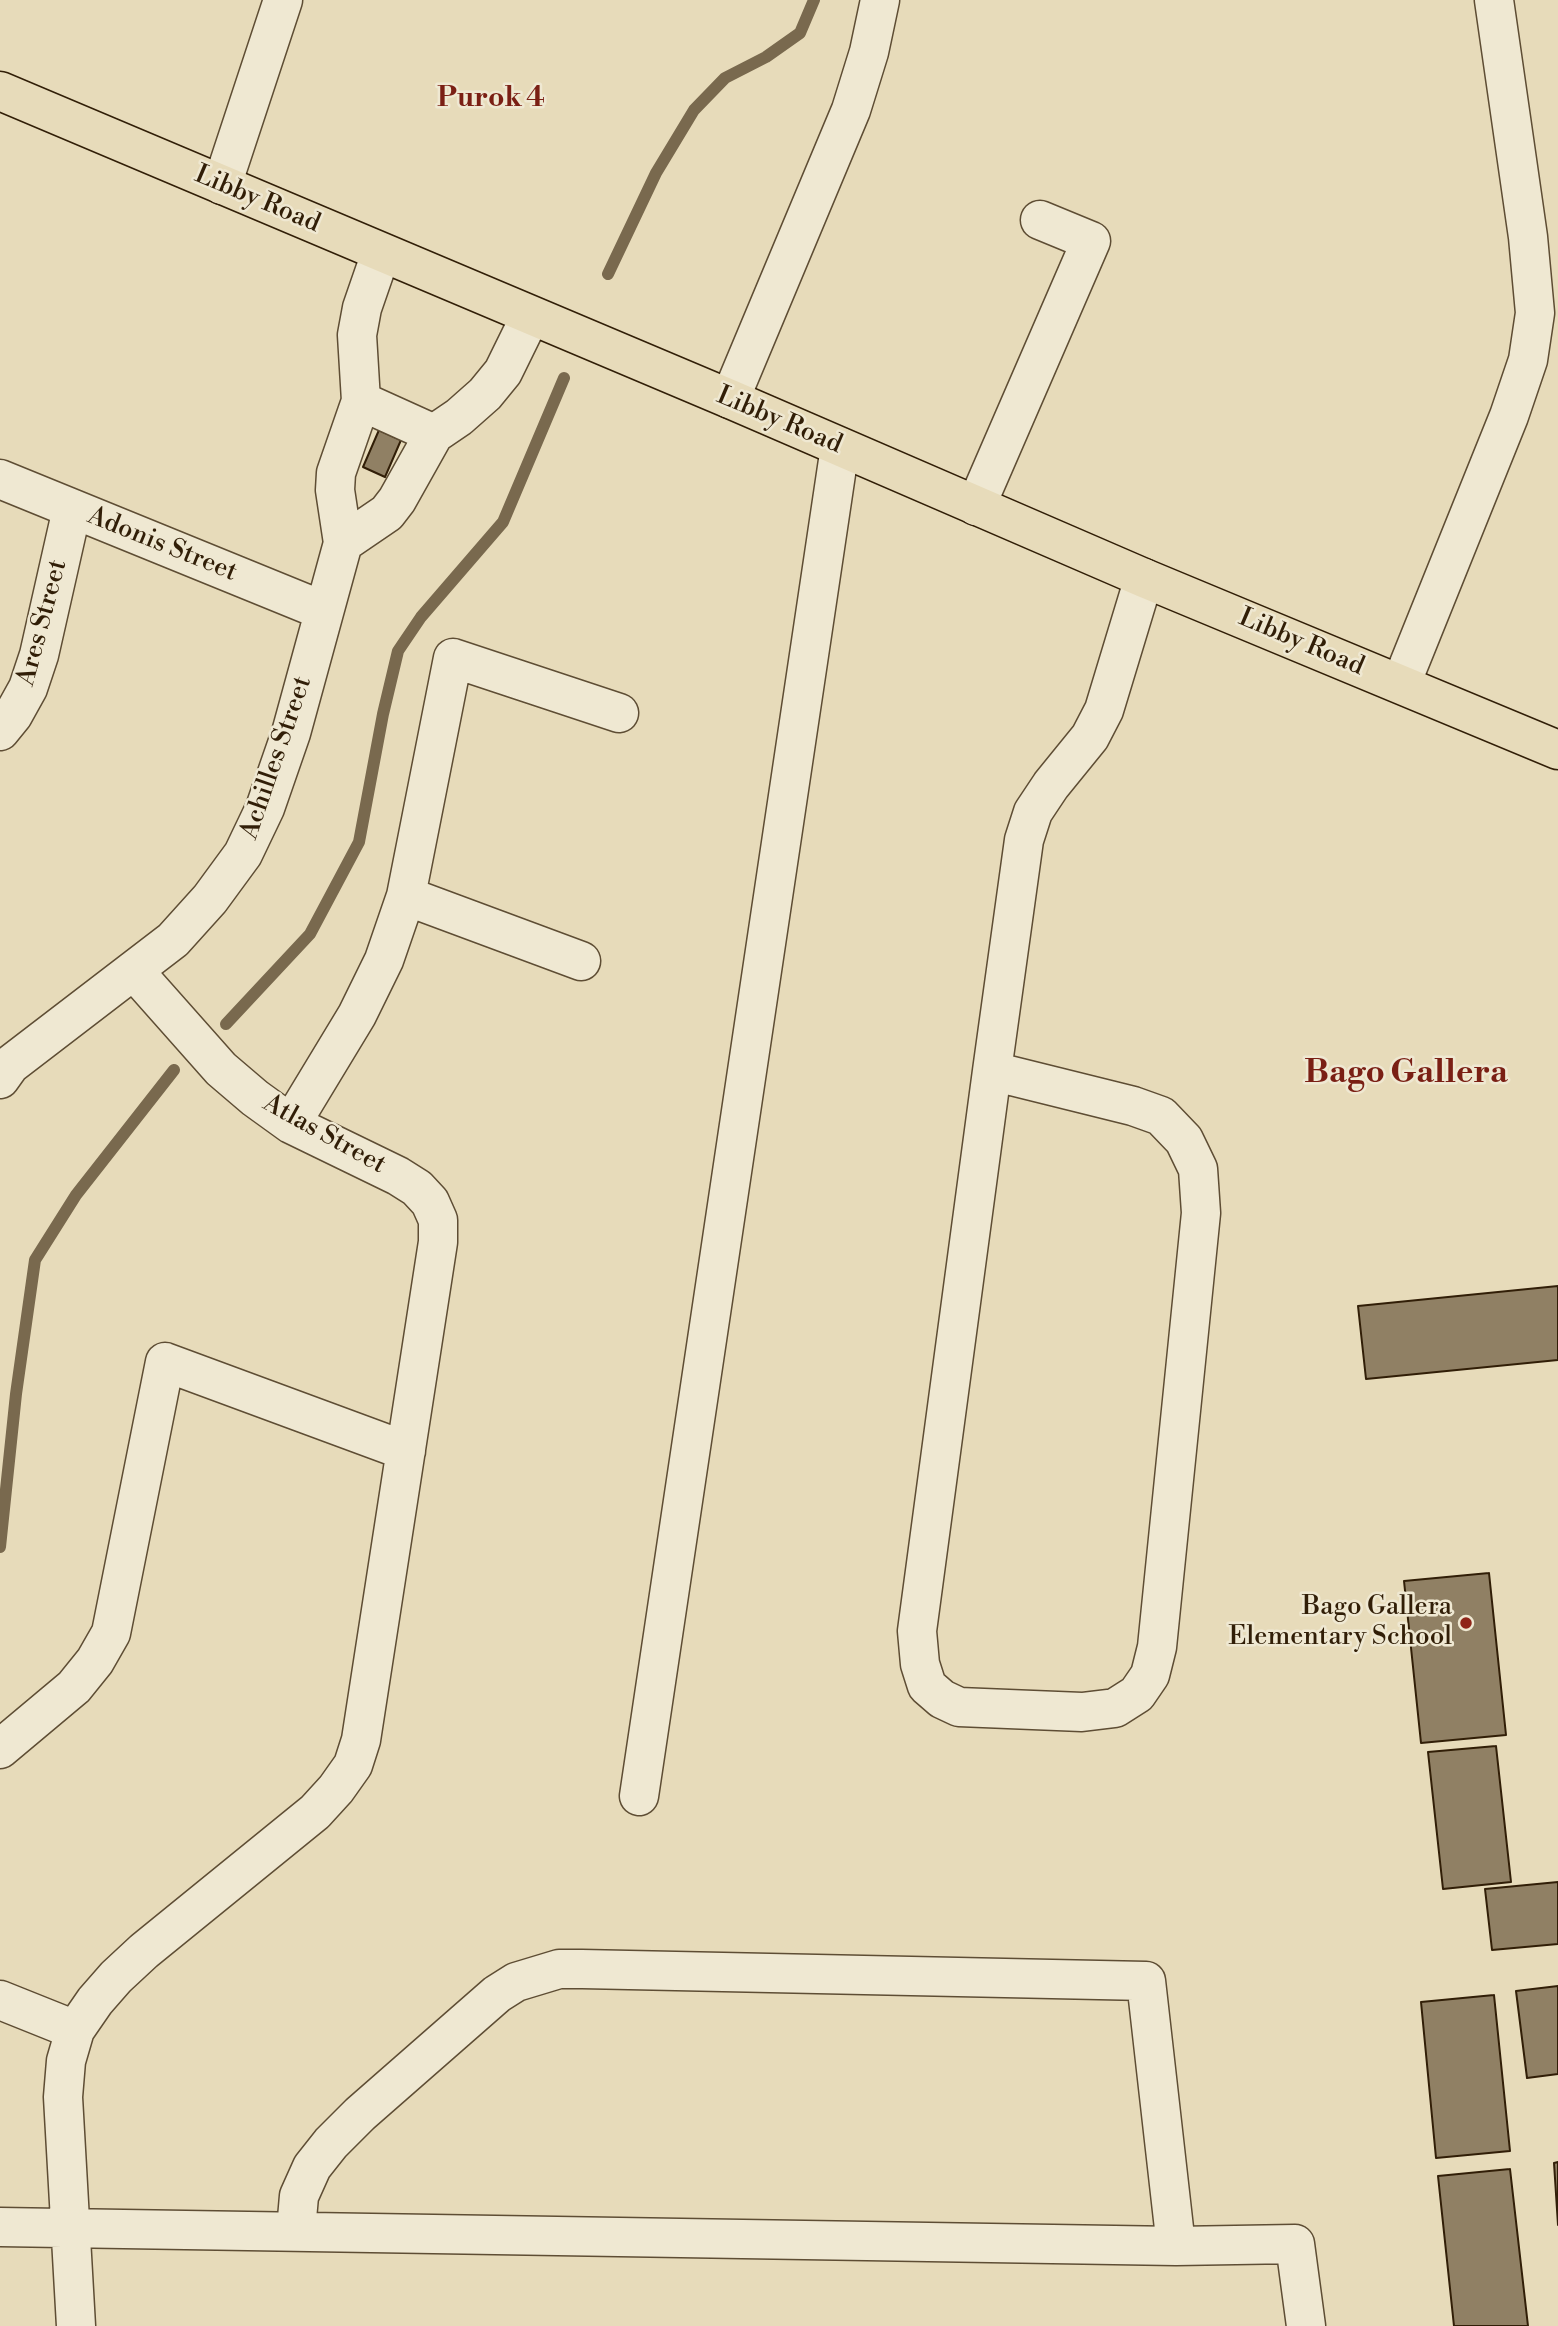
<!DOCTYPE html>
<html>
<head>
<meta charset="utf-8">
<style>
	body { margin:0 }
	canvas { display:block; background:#e7dbba }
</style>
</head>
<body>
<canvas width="1558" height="2326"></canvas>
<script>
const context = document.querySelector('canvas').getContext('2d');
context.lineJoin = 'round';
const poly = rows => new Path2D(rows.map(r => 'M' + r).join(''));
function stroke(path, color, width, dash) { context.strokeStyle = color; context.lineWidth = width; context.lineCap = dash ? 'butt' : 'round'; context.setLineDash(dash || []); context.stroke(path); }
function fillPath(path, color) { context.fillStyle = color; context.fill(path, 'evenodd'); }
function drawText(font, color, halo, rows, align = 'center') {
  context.font = font + ' "Libre Bodoni",serif'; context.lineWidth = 5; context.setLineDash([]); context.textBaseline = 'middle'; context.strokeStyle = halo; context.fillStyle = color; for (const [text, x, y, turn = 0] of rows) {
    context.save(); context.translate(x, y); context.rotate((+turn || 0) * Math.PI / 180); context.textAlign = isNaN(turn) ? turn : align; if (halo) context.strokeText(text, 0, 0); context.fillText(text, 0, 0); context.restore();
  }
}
const stream = poly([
	[608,274,656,173,694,110,725,78,766,57,800,33,814,0],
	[226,1024,310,934,359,842,383,714,398,651,421,617,503,522,564,378],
	[0,1547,16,1394,35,1260,76,1195,174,1070]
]);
const building = poly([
	[379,430,401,440,385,477,363,467,379,430],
	[1558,1286,1558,1360,1366,1379,1358,1306,1558,1286],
	[1489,1573,1506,1735,1421,1743,1404,1581,1489,1573],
	[1496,1746,1511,1882,1443,1889,1428,1752,1496,1746],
	[1558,1882,1558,1944,1492,1950,1485,1889,1558,1882],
	[1558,1986,1558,2074,1527,2078,1516,1991,1558,1986],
	[1494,1995,1510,2151,1436,2158,1421,2002,1494,1995],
	[1558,2162,1558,2225,1554,2163,1558,2162],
	[1510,2169,1528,2326,1454,2326,1438,2176,1510,2169]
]);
const minor = poly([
	[222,185,283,0],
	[730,399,851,110,869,52,880,0],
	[361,401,434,434],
	[0,479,324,611],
	[976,506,1091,241,1040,220],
	[343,543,387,513,397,500,434,434,459,417,485,394,503,372,530,317],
	[1401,684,1509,416,1528,360,1535,313,1528,237,1494,0],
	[0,731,13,715,28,688,39,655,72,509],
	[406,896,581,961],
	[992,1071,1133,1106,1161,1116,1184,1140,1198,1169,1201,1213,1157,1647,1150,1675,1137,1694,1115,1708,1082,1712,959,1707,942,1699,927,1686,920,1664,917,1631,992,1071,1024,840,1033,812,1051,785,1090,737,1104,710,1144,578],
	[0,1079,10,1065,173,940,210,899,243,854,265,808,291,733,343,543,335,490,336,473,361,401,357,335,362,308,381,253],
	[291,1124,357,1015,384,960,406,896,453,658,619,713],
	[0,1749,74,1687,95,1661,111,1633,165,1362,406,1451],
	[639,1796,840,447],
	[0,2000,75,2030],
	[0,2227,1176,2246,1295,2244,1306,2326],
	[296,2230,299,2196,312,2167,331,2143,360,2114,497,1994,516,1982,559,1969,582,1969,1146,1981,1176,2246],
	[76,2326,63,2097,66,2061,75,2030,95,2001,116,1977,144,1951,315,1812,336,1789,353,1765,361,1740,438,1242,438,1220,430,1202,417,1188,398,1176,291,1124,255,1098,221,1069,135,972]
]);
const major = poly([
	[0,91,730,399,1144,578,1558,750]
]);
const markers = [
	[1466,1623,7,"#8f2418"]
];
const streetNames = [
	["Libby Road",257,200,23],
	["Libby Road",779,421,23],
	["Adonis Street",162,545,22],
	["Ares Street",43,623,-75],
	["Libby Road",1301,643,23],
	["Achilles Street",277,758,-71],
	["Atlas Street",324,1135,29]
];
const poiNames = [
	["Bago Gallera",1452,1608],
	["Elementary School",1452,1638]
];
const neighbourhoodNames = [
	["Purok 4",491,99]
];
const districtNames = [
	["Bago Gallera",1406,1074]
];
stroke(stream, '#79694e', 12);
fillPath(building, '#908064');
stroke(building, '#311e07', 2);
stroke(minor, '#5e4d34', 41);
stroke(major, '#311e07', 41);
stroke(minor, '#efe8d2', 38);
stroke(major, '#e7dbba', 38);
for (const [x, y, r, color] of markers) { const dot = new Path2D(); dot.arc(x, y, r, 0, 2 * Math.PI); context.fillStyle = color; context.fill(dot); stroke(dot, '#efe8d2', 2.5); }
drawText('26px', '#311e07', '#efe8d2', streetNames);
drawText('26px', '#311e07', '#efe8d2', poiNames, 'right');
drawText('bold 28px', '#7a1f14', '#efe8d2', neighbourhoodNames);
drawText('bold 33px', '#7a1f14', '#efe8d2', districtNames);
</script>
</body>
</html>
